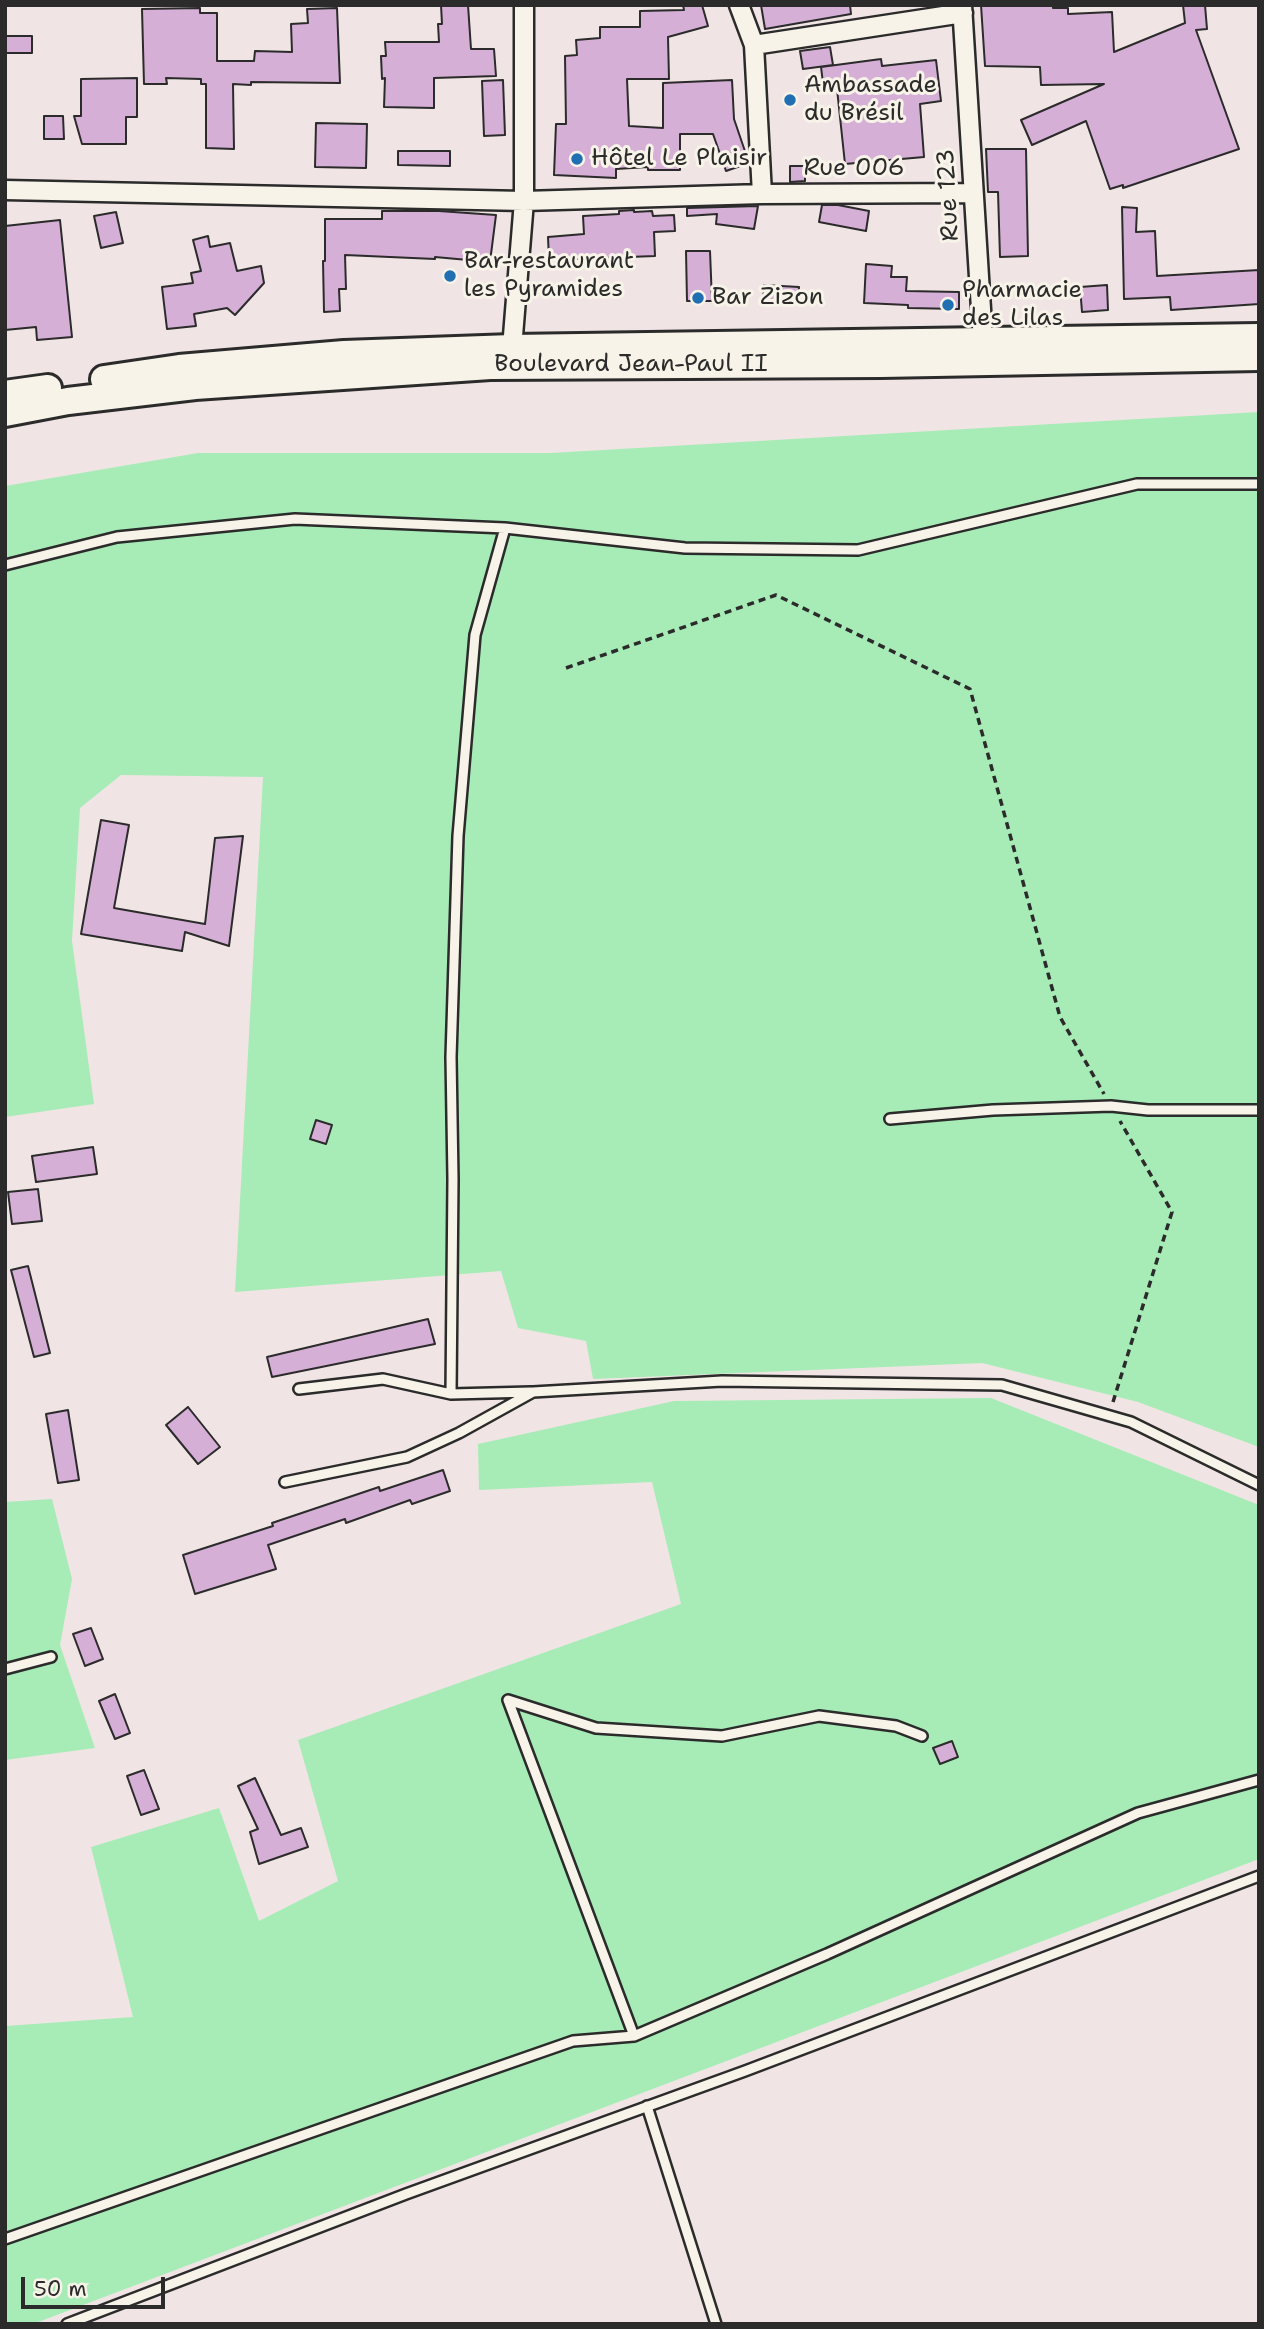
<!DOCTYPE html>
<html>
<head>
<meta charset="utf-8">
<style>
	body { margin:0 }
	#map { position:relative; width:1264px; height:2329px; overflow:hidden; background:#f0e5e4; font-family:"Shantell Sans",sans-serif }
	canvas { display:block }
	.frame { position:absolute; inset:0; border:7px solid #2b2b2b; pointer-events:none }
	.scale { position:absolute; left:21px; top:2277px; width:144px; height:32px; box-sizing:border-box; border:4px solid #2b2b2b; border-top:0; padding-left:9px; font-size:21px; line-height:24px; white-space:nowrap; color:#2b2b2b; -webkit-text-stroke:5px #f7f3e8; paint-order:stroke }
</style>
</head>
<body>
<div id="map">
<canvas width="1264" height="2329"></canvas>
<div class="frame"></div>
<div class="scale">50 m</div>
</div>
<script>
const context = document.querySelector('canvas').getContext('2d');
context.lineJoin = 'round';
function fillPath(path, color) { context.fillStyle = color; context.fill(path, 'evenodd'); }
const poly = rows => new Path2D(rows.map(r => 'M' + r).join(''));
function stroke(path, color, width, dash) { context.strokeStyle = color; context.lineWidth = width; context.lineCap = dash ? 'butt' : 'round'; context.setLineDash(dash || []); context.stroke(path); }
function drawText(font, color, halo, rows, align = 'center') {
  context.font = font + ' "Shantell Sans",sans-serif'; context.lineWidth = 6; context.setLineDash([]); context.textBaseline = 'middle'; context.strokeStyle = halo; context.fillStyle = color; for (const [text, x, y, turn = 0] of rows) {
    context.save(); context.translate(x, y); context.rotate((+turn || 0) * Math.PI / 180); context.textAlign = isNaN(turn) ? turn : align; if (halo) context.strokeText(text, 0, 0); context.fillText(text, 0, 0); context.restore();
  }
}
const green = poly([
	[1259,412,1259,1447,1138,1402,982,1363,593,1379,586,1341,518,1328,501,1271,235,1292,263,777,121,775,80,808,72,941,94,1104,5,1117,5,486,198,453,551,453],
	[991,1398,1259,1505,1259,1859,33,2324,5,2324,5,2026,133,2017,91,1847,219,1808,259,1921,338,1881,298,1740,681,1604,652,1482,479,1490,478,1444,674,1401],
	[52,1499,72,1579,60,1645,95,1748,5,1760,5,1502]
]);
const building = poly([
	[441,5,468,5,471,49,494,49,496,76,434,78,434,108,384,107,385,78,382,79,381,56,386,56,385,42,439,42,438,24,442,24,441,5],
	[683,5,702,5,708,26,668,37,669,79,627,79,629,126,663,128,663,83,732,80,734,119,749,163,726,171,713,134,680,134,680,170,648,170,648,167,616,169,616,178,554,175,556,124,566,124,565,56,577,55,576,40,600,38,600,27,640,27,640,11,684,10,683,5],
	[761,5,850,5,851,14,765,29,761,5],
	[981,5,1053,5,1053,8,1068,8,1068,14,1112,12,1114,52,1185,23,1183,5,1205,5,1207,29,1196,30,1239,149,1123,188,1123,185,1110,189,1086,121,1032,145,1021,120,1104,84,1041,85,1040,67,985,66,981,5],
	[200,8,200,13,217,13,217,61,254,61,255,51,292,52,291,24,308,23,307,9,337,8,340,83,251,82,251,85,233,84,234,149,206,148,206,84,201,84,201,79,166,78,167,84,144,84,142,9,200,8],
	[5,36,32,36,32,53,5,53,5,36],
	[830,47,833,65,803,69,800,51,830,47],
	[881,59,882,66,936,60,941,101,920,104,924,157,845,164,837,89,824,91,821,67,881,59],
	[137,78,137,117,126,117,126,144,82,144,74,116,81,116,81,79,137,78],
	[503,80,505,135,484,136,482,81,503,80],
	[44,116,63,116,64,139,44,139,44,116],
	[316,123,367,124,366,168,315,167,316,123],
	[986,149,1026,149,1028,256,1000,257,998,192,988,192,986,149],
	[398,151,450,151,450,166,398,165,398,151],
	[790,166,805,166,805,181,790,182,790,166],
	[822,205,838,205,869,211,866,231,819,222,822,205],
	[758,206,754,229,716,224,717,214,687,216,687,208,758,206],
	[1122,207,1137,208,1136,232,1155,231,1157,276,1259,270,1259,304,1171,310,1170,297,1124,299,1122,207],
	[634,210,634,212,652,211,653,216,674,215,675,231,654,232,655,256,549,260,548,237,584,234,583,216,619,214,619,211,634,210],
	[382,211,439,211,496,215,490,262,435,257,435,259,345,255,346,289,339,289,340,311,324,312,323,261,325,261,325,219,382,219,382,211],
	[116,212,123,243,101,248,94,216,116,212],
	[60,220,72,337,37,340,36,327,5,330,5,226,60,220],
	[208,236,210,247,230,243,237,271,261,266,264,283,235,315,227,308,194,314,196,326,167,329,162,287,193,283,191,273,201,271,193,240,208,236],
	[686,251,710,251,712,301,687,301,686,251],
	[866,264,892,266,891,277,907,277,906,291,959,292,959,309,908,308,908,305,864,303,866,264],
	[764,285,799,287,798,303,763,302,764,285],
	[1107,285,1108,310,1082,312,1080,287,1107,285],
	[101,820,129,825,114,908,205,924,215,838,243,836,229,946,185,932,182,951,81,934,101,820],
	[316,1120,332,1125,326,1144,310,1139,316,1120],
	[93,1147,97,1174,36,1182,32,1156,93,1147],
	[38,1189,42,1221,12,1224,8,1192,38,1189],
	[28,1266,50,1353,34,1357,11,1270,28,1266],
	[428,1319,435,1344,272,1377,267,1357,428,1319],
	[188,1407,220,1447,198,1464,166,1425,188,1407],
	[68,1410,79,1480,58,1483,46,1414,68,1410],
	[443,1470,450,1491,412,1504,410,1500,346,1523,345,1519,268,1545,276,1569,195,1594,183,1555,273,1526,272,1523,379,1487,380,1491,443,1470],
	[91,1628,103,1659,85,1666,73,1634,91,1628],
	[115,1694,130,1733,115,1739,99,1701,115,1694],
	[952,1741,958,1757,940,1764,933,1748,952,1741],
	[144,1770,159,1809,141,1815,127,1776,144,1770],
	[255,1778,281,1835,301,1828,308,1847,259,1864,250,1832,258,1829,238,1786,255,1778]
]);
const path = poly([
	[566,668,776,595,970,689,1060,1017,1104,1094],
	[1113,1402,1172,1212,1120,1121]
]);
const lane = poly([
	[5,565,117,537,295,519,505,528,685,548,858,550,1137,484,1259,484],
	[890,1119,993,1110,1111,1106,1148,1110,1259,1110],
	[299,1389,383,1379,451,1394,531,1392],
	[451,1394,453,1179,451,1057,458,836,475,635,505,528],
	[285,1482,407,1457,459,1433,533,1392,722,1381,1002,1385,1131,1422,1259,1485],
	[5,1669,51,1657],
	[634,2036,508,1700,596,1728,722,1736,819,1716,896,1726,922,1736],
	[647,2106,716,2324],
	[5,2239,573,2041,634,2036,827,1954,1138,1813,1259,1780],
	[67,2324,406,2194,745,2071,1259,1876]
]);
const street = poly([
	[739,5,754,45,762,194],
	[962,5,983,341],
	[754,45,963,13],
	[5,190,524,201,762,194,973,193],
	[512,348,524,201,524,5]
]);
const secondary = poly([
	[104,379,179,368,344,354,512,348,1259,337],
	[5,394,48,388],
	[5,413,68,401,195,386,490,366,881,364,1259,357]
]);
const markers = [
	[790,100,7,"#1f6fb2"],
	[577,159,7,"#1f6fb2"],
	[450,276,7,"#1f6fb2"],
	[698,298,7,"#1f6fb2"],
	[948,305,7,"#1f6fb2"]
];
const poiNames = [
	["Ambassade",804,86],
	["du Brésil",804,114],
	["Hôtel Le Plaisir",591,159],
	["Bar-restaurant",464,262],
	["les Pyramides",464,290],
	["Pharmacie",962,291],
	["des Lilas",962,319],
	["Bar Zizon",712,298]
];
const streetNames = [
	["Rue 006",854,169],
	["Rue 123",949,195,-93],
	["Boulevard Jean-Paul II",631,365]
];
fillPath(green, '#a7ecb7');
fillPath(building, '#d6afd6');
stroke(building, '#2b2b2b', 2);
stroke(lane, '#2b2b2b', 14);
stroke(street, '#2b2b2b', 23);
stroke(secondary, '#2b2b2b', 32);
stroke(path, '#2b2b2b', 3.5, [7, 5]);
stroke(lane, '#f7f3e8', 9);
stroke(street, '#f7f3e8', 18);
stroke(secondary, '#f7f3e8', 26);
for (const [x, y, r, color] of markers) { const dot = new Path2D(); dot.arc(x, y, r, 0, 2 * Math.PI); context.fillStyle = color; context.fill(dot); stroke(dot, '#f7f3e8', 2.5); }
drawText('24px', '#2b2b2b', '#f7f3e8', poiNames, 'left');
drawText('24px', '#2b2b2b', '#f7f3e8', streetNames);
</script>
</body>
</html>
